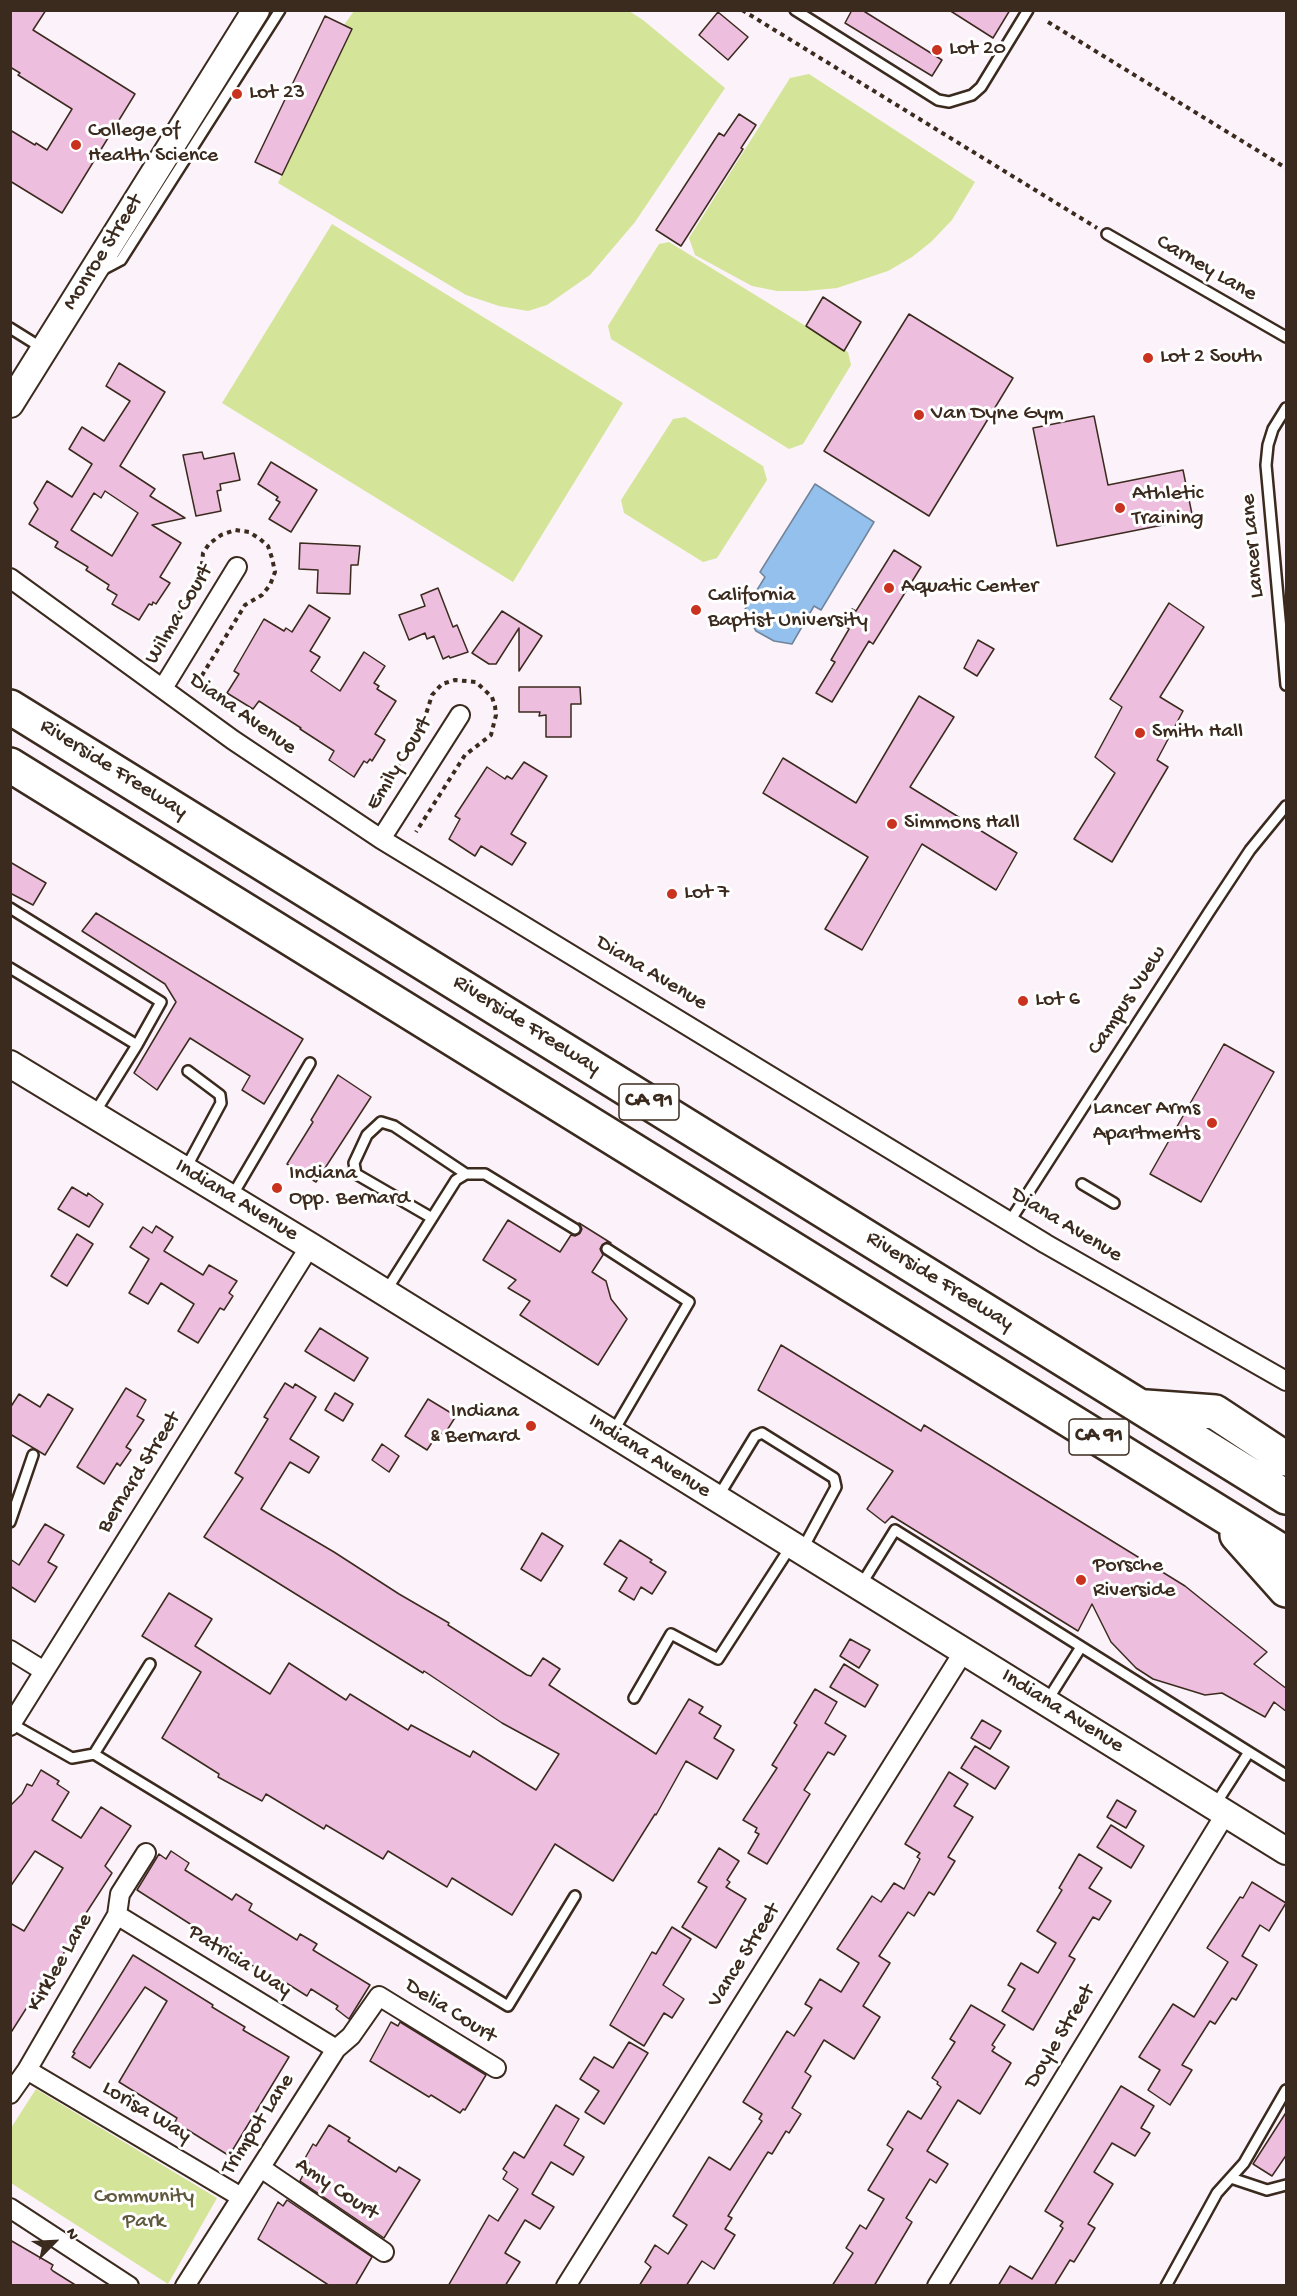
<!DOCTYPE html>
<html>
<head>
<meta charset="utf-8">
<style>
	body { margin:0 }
	#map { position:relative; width:1297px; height:2296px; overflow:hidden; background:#fcf2f9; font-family:"Gochi Hand",sans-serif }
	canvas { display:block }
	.frame { position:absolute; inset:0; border:12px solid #3b2a1e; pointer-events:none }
	.north { position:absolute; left:24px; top:2212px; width:60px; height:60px; -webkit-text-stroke:4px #fff; paint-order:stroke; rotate:66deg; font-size:16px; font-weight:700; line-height:24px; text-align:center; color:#3b2a1e }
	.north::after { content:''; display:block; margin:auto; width:21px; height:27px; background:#3b2a1e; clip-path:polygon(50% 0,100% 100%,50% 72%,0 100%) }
</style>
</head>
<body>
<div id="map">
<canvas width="1297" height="2296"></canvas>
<div class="frame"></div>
<div class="north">N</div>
</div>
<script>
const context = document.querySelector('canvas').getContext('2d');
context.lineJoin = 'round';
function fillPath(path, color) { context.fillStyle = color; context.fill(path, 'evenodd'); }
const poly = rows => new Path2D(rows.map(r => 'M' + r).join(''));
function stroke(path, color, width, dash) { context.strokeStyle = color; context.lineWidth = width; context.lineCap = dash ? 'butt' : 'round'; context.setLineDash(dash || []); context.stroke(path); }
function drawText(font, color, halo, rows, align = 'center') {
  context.font = font + ' "Gochi Hand",sans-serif'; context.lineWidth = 6; context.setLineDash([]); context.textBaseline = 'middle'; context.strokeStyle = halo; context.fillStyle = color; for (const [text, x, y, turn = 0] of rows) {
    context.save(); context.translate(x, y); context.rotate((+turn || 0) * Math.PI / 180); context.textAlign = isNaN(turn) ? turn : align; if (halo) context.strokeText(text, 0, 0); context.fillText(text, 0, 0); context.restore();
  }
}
const green = poly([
	[354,11,629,11,643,20,725,88,635,222,590,275,547,305,528,311,499,306,466,295,278,183,352,29,344,25],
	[809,74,975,182,952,220,931,242,912,257,888,271,837,288,806,291,777,291,752,286,695,255,689,238,790,78],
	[332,224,623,403,513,582,222,403],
	[669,242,848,352,851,365,803,444,789,449,611,339,608,326,659,244],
	[685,417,763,466,767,480,717,558,703,562,624,513,621,500,673,419],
	[36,2089,217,2198,168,2284,11,2183,11,2128]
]);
const water = poly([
	[815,484,874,522,821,610,814,606,792,644,774,641,756,631,744,611,765,577,760,572,815,484]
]);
const building = poly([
	[10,10,46,10,33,30,135,94,62,213,10,181,10,130,35,145,36,143,47,150,72,109,18,75,20,73,10,67,10,10],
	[852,10,862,10,942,60,932,76,845,23,852,10],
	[949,10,1010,10,993,38,949,10],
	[718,12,748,37,728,60,699,35,718,12],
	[325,16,352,29,282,175,255,162,325,16],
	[739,114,756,125,741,148,743,149,681,246,656,230,719,133,724,136,739,114],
	[823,297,861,322,844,351,806,326,823,297],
	[909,314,1013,378,929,516,824,451,909,314],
	[119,363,165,392,120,466,155,489,150,496,185,518,152,525,181,543,160,577,170,583,156,604,153,602,152,605,149,604,139,620,112,604,117,595,107,589,109,585,86,570,88,567,55,547,58,542,29,524,38,509,34,503,47,481,72,497,92,464,69,449,82,427,104,441,130,401,106,386,119,363],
	[105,491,138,513,112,556,71,530,94,493,101,498,105,491],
	[1094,416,1108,485,1183,470,1193,519,1057,546,1033,428,1094,416],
	[202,452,204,459,234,453,240,480,220,484,221,490,217,491,221,511,196,516,183,455,202,452],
	[271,462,317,490,291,532,269,519,280,502,276,500,278,497,258,484,271,462],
	[300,543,360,546,358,565,351,565,350,594,317,593,318,570,299,569,300,543],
	[894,550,921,567,873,644,869,641,832,702,816,693,835,662,831,660,849,629,843,625,852,609,856,611,894,550],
	[438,588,453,627,457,625,468,652,450,658,449,656,443,659,434,636,427,639,425,633,409,640,399,615,425,606,421,595,438,588],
	[1169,603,1204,627,1160,697,1183,711,1157,760,1168,767,1112,862,1074,839,1115,773,1095,757,1122,707,1110,699,1169,603],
	[309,605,330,618,310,651,320,657,311,671,340,691,364,652,385,666,374,683,379,686,377,689,396,701,375,734,385,740,372,761,370,759,367,763,364,761,354,777,329,760,334,751,300,729,301,728,259,701,253,709,227,693,239,674,234,671,264,619,284,631,286,628,292,632,309,605],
	[502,611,542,636,519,671,519,628,496,664,489,664,472,653,502,611],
	[978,640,994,649,977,676,964,668,978,640],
	[519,687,580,687,581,704,571,704,571,737,546,737,546,715,539,716,540,712,519,712,519,687],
	[919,696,954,717,910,787,1017,853,996,890,922,844,862,950,825,929,868,857,763,793,783,758,856,803,919,696],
	[524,762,547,776,511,834,526,843,512,865,481,846,475,856,449,839,460,819,455,816,487,767,505,779,507,776,512,779,524,762],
	[10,862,46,883,33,905,10,893,10,862],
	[96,913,303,1039,264,1104,242,1090,250,1076,190,1038,157,1090,134,1073,176,1002,165,984,82,931,96,913],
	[1224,1044,1274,1072,1201,1202,1150,1174,1224,1044],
	[338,1075,371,1097,316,1182,287,1164,313,1122,311,1120,338,1075],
	[72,1187,87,1196,88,1193,103,1204,89,1227,58,1209,72,1187],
	[508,1220,560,1252,571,1235,575,1236,580,1233,582,1229,579,1223,611,1243,607,1242,602,1245,600,1249,603,1255,592,1272,606,1281,611,1299,627,1319,598,1365,520,1315,530,1301,508,1288,516,1280,483,1260,508,1220],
	[156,1226,173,1237,164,1251,203,1275,209,1265,237,1281,229,1293,233,1296,224,1310,220,1308,198,1343,178,1331,194,1304,161,1283,148,1304,129,1293,149,1259,130,1247,143,1227,152,1233,156,1226],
	[77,1234,93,1244,67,1286,51,1276,77,1234],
	[320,1328,368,1358,354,1381,305,1351,320,1328],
	[781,1345,921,1431,924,1425,1185,1586,1267,1652,1254,1664,1287,1689,1287,1712,1274,1702,1265,1717,1222,1693,1205,1695,1153,1679,1136,1668,1111,1642,1092,1604,1078,1631,892,1516,885,1523,867,1509,893,1471,758,1390,781,1345],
	[285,1383,293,1388,295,1384,316,1397,290,1439,319,1457,309,1473,290,1462,261,1509,334,1552,399,1594,449,1623,448,1625,527,1675,531,1676,543,1658,560,1669,549,1685,656,1754,689,1699,703,1707,699,1713,721,1726,714,1738,734,1750,717,1779,686,1761,656,1815,655,1814,613,1881,555,1844,512,1915,452,1878,447,1887,388,1851,383,1859,326,1825,324,1829,266,1794,262,1801,218,1777,219,1774,162,1738,201,1672,142,1636,169,1593,212,1619,195,1646,270,1694,289,1663,346,1700,350,1694,408,1730,411,1725,470,1757,473,1751,536,1790,559,1754,502,1723,424,1671,423,1673,204,1537,243,1478,235,1473,268,1419,264,1417,285,1383],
	[126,1388,146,1400,137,1416,144,1420,126,1447,131,1450,120,1466,117,1463,104,1484,77,1467,126,1388],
	[335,1393,353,1404,343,1421,325,1410,335,1393],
	[19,1394,40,1407,48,1394,73,1409,45,1455,10,1434,10,1408,19,1394],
	[428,1399,456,1416,444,1435,439,1432,427,1450,405,1436,428,1399],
	[382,1444,399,1456,389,1472,372,1460,382,1444],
	[45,1524,64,1535,48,1562,57,1567,35,1602,10,1586,10,1559,19,1565,45,1524],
	[542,1533,563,1546,541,1581,521,1569,542,1533],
	[620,1540,652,1560,650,1562,666,1572,652,1594,641,1587,634,1600,619,1591,627,1578,604,1564,620,1540],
	[850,1639,870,1650,859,1668,840,1656,850,1639],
	[844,1664,878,1685,865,1707,830,1687,844,1664],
	[815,1689,837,1702,825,1723,846,1736,834,1755,828,1752,804,1790,810,1794,767,1864,748,1853,759,1834,755,1832,757,1828,743,1820,777,1768,772,1765,797,1725,794,1723,815,1689],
	[982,1720,1001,1731,990,1749,971,1738,982,1720],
	[975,1746,1009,1767,995,1789,961,1768,975,1746],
	[41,1770,59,1781,57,1784,69,1792,52,1820,81,1838,101,1807,131,1826,105,1866,112,1873,70,1938,72,1940,45,1983,43,1982,10,2034,10,1923,24,1931,63,1868,35,1851,10,1887,10,1806,22,1794,27,1784,32,1786,41,1770],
	[949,1772,968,1784,954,1806,973,1817,948,1857,955,1861,934,1895,929,1892,914,1916,908,1912,879,1956,890,1963,863,2006,880,2017,854,2059,824,2040,805,2072,811,2076,792,2108,801,2114,789,2133,786,2131,772,2154,768,2152,728,2216,732,2218,725,2229,735,2235,714,2269,702,2261,686,2286,639,2286,651,2267,645,2262,655,2245,668,2254,687,2225,673,2216,709,2157,730,2170,762,2121,759,2119,762,2114,743,2102,787,2031,794,2036,812,2008,805,2004,820,1979,841,1992,859,1963,837,1949,872,1896,881,1902,894,1883,904,1889,920,1859,917,1857,920,1853,905,1844,949,1772],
	[1117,1800,1136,1811,1126,1828,1107,1817,1117,1800],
	[1111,1825,1144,1846,1131,1868,1097,1847,1111,1825],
	[719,1848,739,1861,727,1880,730,1882,726,1887,746,1899,716,1948,682,1927,707,1887,698,1882,719,1848],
	[171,1851,189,1863,185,1870,232,1900,236,1894,252,1904,249,1910,297,1940,300,1934,317,1944,313,1950,370,1985,349,2019,336,2009,338,2006,311,1989,307,1996,280,1979,279,1982,197,1931,198,1929,137,1890,159,1854,166,1859,171,1851],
	[1079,1854,1102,1868,1089,1888,1111,1901,1099,1920,1093,1917,1069,1956,1075,1959,1033,2030,1002,2011,1015,1989,1008,1985,1021,1963,1038,1973,1056,1943,1037,1931,1062,1890,1059,1888,1079,1854],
	[1252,1882,1286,1903,1269,1931,1260,1925,1242,1956,1257,1965,1236,2000,1232,1998,1215,2024,1210,2021,1182,2065,1192,2070,1170,2105,1148,2090,1160,2070,1139,2057,1173,2004,1194,2017,1228,1962,1207,1948,1240,1897,1243,1898,1252,1882],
	[672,1927,691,1939,663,1985,684,1999,672,2018,664,2013,644,2046,610,2025,652,1952,656,1954,672,1927],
	[133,1955,213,2005,212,2007,245,2027,243,2030,289,2057,232,2151,230,2150,228,2155,175,2122,177,2118,119,2082,167,2001,145,1987,90,2068,72,2057,75,2053,73,2052,133,1955],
	[971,2005,1005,2025,992,2045,995,2047,992,2051,1011,2063,980,2114,958,2100,927,2151,948,2164,936,2183,930,2179,906,2218,912,2222,874,2286,832,2286,853,2253,846,2248,860,2225,866,2229,884,2199,868,2190,893,2149,887,2145,908,2111,921,2119,941,2087,937,2084,938,2082,932,2078,955,2042,950,2039,971,2005],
	[391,2022,398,2026,400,2022,486,2075,465,2110,463,2109,460,2113,431,2095,429,2097,370,2061,391,2022],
	[629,2042,648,2053,604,2124,585,2112,599,2091,580,2079,594,2057,613,2068,629,2042],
	[1121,2086,1154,2106,1141,2128,1150,2133,1135,2156,1112,2143,1094,2172,1113,2184,1088,2224,1095,2228,1074,2262,1070,2260,1054,2286,998,2286,1010,2266,1032,2279,1051,2248,1063,2228,1060,2226,1063,2222,1045,2211,1121,2086],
	[556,2105,579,2119,564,2145,584,2157,573,2175,551,2162,532,2194,554,2207,540,2229,525,2220,505,2253,520,2262,505,2286,448,2286,489,2215,498,2221,518,2189,503,2179,507,2172,503,2169,514,2152,524,2158,556,2105],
	[1287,2111,1287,2154,1272,2176,1253,2164,1287,2111],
	[329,2125,350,2138,348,2141,396,2172,399,2167,420,2180,384,2238,300,2181,309,2163,304,2160,313,2144,316,2146,329,2125],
	[287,2200,372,2257,355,2286,330,2286,258,2239,278,2202,283,2206,287,2200],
	[10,2240,53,2265,51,2269,53,2271,77,2286,10,2286,10,2240]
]);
const path = poly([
	[742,10,1097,228],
	[1048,22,1286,168],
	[154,651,197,585,201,577,203,553,209,544,221,535,235,530,249,532,260,539,268,546,272,558,275,572,270,585,262,595,245,605,198,682],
	[373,806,422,727,432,695,442,684,455,680,476,682,492,697,495,706,496,715,491,735,465,755,416,832]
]);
const lane = poly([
	[795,10,938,100,949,102,972,95,981,87,1028,10],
	[1107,234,1286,337],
	[102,270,121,260,280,10],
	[10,328,42,348],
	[1286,408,1273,429,1268,445,1266,465,1286,685],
	[10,908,161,1002,137,1045],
	[10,968,137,1045,94,1114],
	[186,1168,221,1103,220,1095,188,1071],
	[1082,1184,1114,1203],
	[232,1196,310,1063],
	[432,1218,356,1174,354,1163,367,1135,381,1122,394,1126,466,1174],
	[1010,1221,1209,912,1250,850,1286,806],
	[607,1249,689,1302,613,1432],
	[386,1291,456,1180,466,1174,485,1174,575,1229],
	[718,1497,755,1436,762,1433,834,1478,836,1487,802,1550],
	[10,1522,33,1455],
	[861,1585,895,1530,1249,1752,1215,1805],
	[634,1698,671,1634,718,1659,791,1546],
	[1047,1701,1081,1647],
	[12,1724,72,1758,94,1754,508,2006,575,1896],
	[1249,1752,1286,1775],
	[94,1754,150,1664],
	[1231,2178,1267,2190,1286,2185],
	[1166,2286,1217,2193,1244,2163,1286,2090]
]);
const street = poly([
	[10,578,233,740,381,839,1046,1244,1286,1381],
	[163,688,237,567],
	[381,839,460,715],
	[10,1650,44,1671],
	[10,1726,310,1246],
	[117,1915,336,2049],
	[27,2070,241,2197],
	[10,2094,27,2070,117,1915,120,1894,146,1853],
	[261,2168,384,2252],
	[10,2208,129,2286],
	[185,2286,336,2049,351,2036,379,1996,496,2068],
	[566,2286,964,1651],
	[937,2286,1226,1813]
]);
const secondary = poly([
	[10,404,256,10],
	[10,1064,310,1246,1286,1851]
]);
const highway = poly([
	[10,707,1286,1497],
	[10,765,1286,1554],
	[1146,1407,1215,1412,1286,1459],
	[1237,1535,1286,1590]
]);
const markers = [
	[937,50,6,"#c8321e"],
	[237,94,6,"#c8321e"],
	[76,145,6,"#c8321e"],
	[1148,358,6,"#c8321e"],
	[919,415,6,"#c8321e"],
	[1120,508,6,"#c8321e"],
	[889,588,6,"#c8321e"],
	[696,610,6,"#c8321e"],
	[1140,733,6,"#c8321e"],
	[892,824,6,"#c8321e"],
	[672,894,6,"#c8321e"],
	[1023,1001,6,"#c8321e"],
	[1212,1123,6,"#c8321e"],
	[277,1188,6,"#c8321e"],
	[531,1426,6,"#c8321e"],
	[1081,1580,6,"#c8321e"]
];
const shields = [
	[649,1102,60],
	[1099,1437,60]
];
const shieldNames = [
	["CA 91",649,1102],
	["CA 91",1099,1437]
];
const poiNames = [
	["Lot 20",949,50],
	["Lot 23",249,94],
	["College of",88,132],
	["Health Science",88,157],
	["Lot 2 South",1160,358],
	["Van Dyne Gym",931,415],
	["Athletic",1132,495],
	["Training",1132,520],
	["Aquatic Center",901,588],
	["California",708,597],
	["Baptist University",708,622],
	["Smith Hall",1152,733],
	["Simmons Hall",904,824],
	["Lot 7",684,894],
	["Lot 6",1035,1001],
	["Lancer Arms",1200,1110,"right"],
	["Apartments",1200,1135,"right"],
	["Indiana",289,1175],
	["Opp. Bernard",289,1200],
	["Indiana",519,1413,"right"],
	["& Bernard",519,1438,"right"],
	["Porsche",1093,1567],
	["Riverside",1093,1592]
];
const streetNames = [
	["Monroe Street",104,253,-58],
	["Carney Lane",1206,269,30],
	["Lancer Lane",1254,546,-95],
	["Wilma Court",180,615,-59],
	["Diana Avenue",242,715,35],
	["Emily Court",400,764,-58],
	["Riverside Freeway",113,770,32],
	["Diana Avenue",651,974,31],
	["Campus Vuew",1128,1001,-57],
	["Riverside Freeway",526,1026,32],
	["Indiana Avenue",236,1201,31],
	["Diana Avenue",1066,1226,31],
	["Riverside Freeway",939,1282,32],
	["Indiana Avenue",649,1457,32],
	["Bernard Street",140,1473,-58],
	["Indiana Avenue",1062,1712,32],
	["Vance Street",745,1956,-58],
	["Patricia Way",239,1962,32],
	["Kirklee Lane",61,1963,-60],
	["Delia Court",450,2012,32],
	["Doyle Street",1061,2037,-59],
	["Lorisa Way",146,2113,31],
	["Trimpot Lane",259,2125,-57],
	["Amy Court",336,2190,34]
];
const parkNames = [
	["Community",144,2198],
	["Park",144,2223]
];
fillPath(green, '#d4e599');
fillPath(water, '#93c0ed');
stroke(water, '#70849a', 1.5);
fillPath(building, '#eebedf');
stroke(building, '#3b2a1e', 1.5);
stroke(lane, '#3b2a1e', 14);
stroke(street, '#3b2a1e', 22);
stroke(secondary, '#3b2a1e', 30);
stroke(highway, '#3b2a1e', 38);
stroke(path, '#3b2a1e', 4, [4.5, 4.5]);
stroke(lane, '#fff', 9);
stroke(street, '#fff', 18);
stroke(secondary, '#fff', 26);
stroke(highway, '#fff', 33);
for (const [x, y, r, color] of markers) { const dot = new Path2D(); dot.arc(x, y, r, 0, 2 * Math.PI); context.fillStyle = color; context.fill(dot); stroke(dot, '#fff', 2); }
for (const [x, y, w] of shields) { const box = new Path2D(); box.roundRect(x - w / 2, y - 18, w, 36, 4.5); context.fillStyle = '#fff'; context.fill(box); stroke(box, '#3b2a1e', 1.5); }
drawText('bold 21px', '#3b2a1e', null, shieldNames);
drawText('22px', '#3b2a1e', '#fff', poiNames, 'left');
drawText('22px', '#3b2a1e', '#fff', streetNames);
drawText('22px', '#61593d', '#fff', parkNames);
</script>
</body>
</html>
